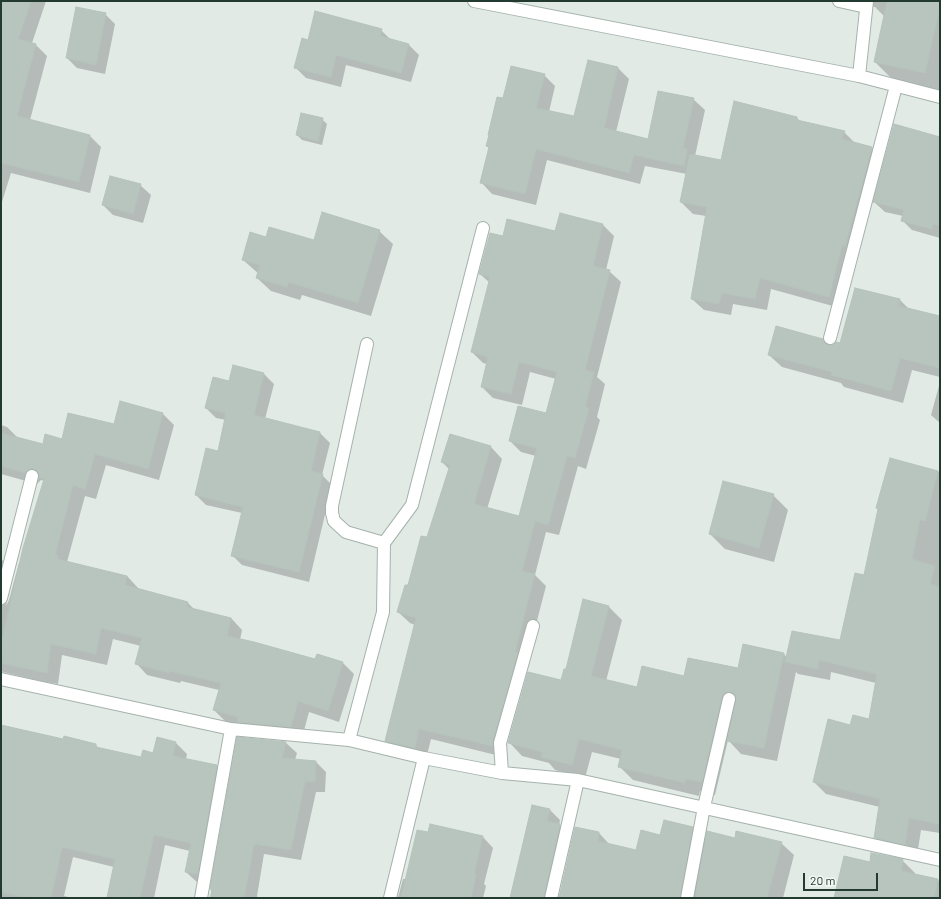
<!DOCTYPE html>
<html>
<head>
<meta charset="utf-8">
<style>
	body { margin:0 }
	#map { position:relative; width:941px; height:899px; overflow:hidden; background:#e2eae6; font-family:Barlow,sans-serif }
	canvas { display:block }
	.frame { position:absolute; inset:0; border:2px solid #233a31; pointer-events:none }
	.scale { position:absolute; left:803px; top:873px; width:75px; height:18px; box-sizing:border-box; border:2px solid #233a31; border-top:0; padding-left:5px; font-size:12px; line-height:14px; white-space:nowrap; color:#233a31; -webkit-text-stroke:3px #f2f7f4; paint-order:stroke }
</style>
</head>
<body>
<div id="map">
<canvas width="941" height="899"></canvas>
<div class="frame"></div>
<div class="scale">20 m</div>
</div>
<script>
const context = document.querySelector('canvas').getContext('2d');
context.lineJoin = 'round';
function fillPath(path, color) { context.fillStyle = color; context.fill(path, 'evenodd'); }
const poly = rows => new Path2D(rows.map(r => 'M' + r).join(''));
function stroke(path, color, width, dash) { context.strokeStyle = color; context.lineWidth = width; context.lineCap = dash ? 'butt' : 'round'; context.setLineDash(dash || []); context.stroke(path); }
const shadow = poly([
	[1,1,46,1,32,43,35,44,47,56,30,120,90,136,101,147,90,193,11,173,1,205],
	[843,1,940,1,940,91,894,81,875,62,885,17,875,7],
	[105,14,115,24,105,74,77,68,67,58],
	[381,30,391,40,408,44,419,55,411,82,346,65,341,87,306,78,296,68,309,41],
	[618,68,629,79,616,132,649,140,693,99,705,110,695,156,722,161,797,118,801,122,844,132,856,144,872,148,883,160,857,257,840,308,771,289,767,310,733,304,731,315,704,310,692,299,706,216,693,214,681,202,687,174,645,166,640,184,547,160,536,205,492,194,481,182,489,148,487,146,503,99,544,75,555,86,549,112,575,118],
	[322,119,327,124,322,145,302,140,297,135],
	[940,138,940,238,912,230,902,220,903,216,885,212,874,202],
	[140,185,151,195,143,223,113,215,103,205],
	[603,225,614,236,606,270,609,271,621,282,597,377,605,384,597,417,600,420,586,469,578,466,559,535,546,532,535,575,546,586,526,663,528,665,504,753,504,757,431,739,426,759,397,752,386,740,415,625,410,623,398,612,428,539,449,469,442,462,450,435,491,447,502,459,487,509,520,518,536,456,521,452,510,441,546,414,556,379,530,372,522,405,493,398,482,387,487,364,483,363,472,352,490,283,480,274,504,237,556,233],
	[379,231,393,244,371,316,302,295,300,300,271,291,257,278,259,274,243,260,267,238,314,241],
	[855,289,900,300,909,309,940,317,940,377,912,370,903,403,844,387,841,383,782,367,769,355,822,339,829,346,840,344],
	[264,374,274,384,265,419,320,433,330,443,322,475,332,485,309,582,242,565,232,555,242,513,206,505,196,495,219,452,226,420,216,418,206,408,229,382],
	[940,382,940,423,931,415],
	[163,414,174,425,159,480,106,465,96,499,85,496,67,562,127,576,138,588,137,589,188,603,195,610,231,618,242,630,240,640,316,661,343,663,354,674,339,722,309,712,302,738,225,721,214,710,219,690,181,681,180,683,147,675,136,663,141,646,113,639,107,665,62,655,58,684,36,680,3,672,1,670,1,559,14,571,6,606,9,600,19,563,20,564,45,481,41,480,37,484,1,474,1,425,7,427,18,438,44,446,114,426],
	[890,459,940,472,940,833,921,830,917,856,887,850,875,837,880,807,826,794,814,782,851,726,870,720,876,683,831,672,830,680,798,674,796,672,777,761,741,754,728,740,715,795,700,791,699,796,633,780,620,767,621,759,592,752,585,778,555,770,549,763,522,756,509,742,561,682,566,670,609,607,622,620,606,681,638,688,684,677,739,670,784,654,787,658,841,641,865,576],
	[773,495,788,510,774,562,725,549,710,534],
	[1,726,64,740,96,745,99,749,142,759,176,743,187,754,186,759,216,766,228,777,198,883,186,872,190,851,165,845,154,898,108,898,114,867,73,857,64,896,72,898,1,898],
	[238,738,286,743,297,753,295,760,316,762,326,772,325,792,316,792,301,860,264,854,257,896,258,898,210,898],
	[533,806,550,810,560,820,559,825,570,835,556,898,520,898],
	[576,828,599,833,610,845,637,851,661,836,692,828,706,842,735,839,781,843,794,855,783,898,559,898],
	[429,833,483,837,493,848,484,884,486,886,483,898,398,898,403,879,407,879],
	[902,860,915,873,915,875,938,880,940,882,940,898,835,898,871,863]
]);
const building = poly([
	[1,1,31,1,18,39,36,44,17,116,90,135,79,182,1,163,1,1],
	[887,1,940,1,940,7,925,73,874,62,887,1],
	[76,7,106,13,96,65,66,58,76,7],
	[315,11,382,29,380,36,409,44,401,73,336,55,331,77,294,68,302,38,308,40,315,11],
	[588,60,618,67,604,128,648,139,658,91,694,98,683,148,687,149,684,166,634,155,629,173,536,149,525,194,480,183,489,147,486,146,489,135,488,135,497,97,503,98,511,66,545,74,536,108,574,116,588,60],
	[734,101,797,117,797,120,845,131,842,139,872,147,845,246,842,245,829,297,760,278,755,299,722,293,719,304,691,299,707,207,680,202,690,154,721,160,734,101],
	[301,113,323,118,318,141,296,135,301,113],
	[894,124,940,137,940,226,933,224,932,229,901,221,904,210,873,202,894,124],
	[110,176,141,184,133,214,102,205,110,176],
	[322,212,380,230,358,303,288,282,287,287,256,278,260,265,242,260,250,232,266,237,269,227,314,240,322,212],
	[560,213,603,224,593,266,610,270,585,370,594,372,585,407,589,408,575,458,567,456,548,525,535,521,522,571,535,574,515,652,518,653,493,741,493,746,419,729,415,748,385,741,416,618,397,612,405,585,408,585,421,536,427,537,450,465,441,462,450,434,491,446,474,504,519,516,537,448,509,441,518,406,546,413,557,372,519,362,511,394,481,387,488,357,471,352,490,277,479,274,490,233,503,236,507,219,555,231,560,213],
	[855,288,900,299,899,306,940,316,940,368,900,358,891,391,831,375,832,372,768,355,776,326,823,339,824,343,828,345,832,345,836,342,840,343,855,288],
	[233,365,264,373,254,415,320,432,311,471,323,474,299,572,231,556,243,507,195,495,206,448,218,451,226,413,205,408,213,377,229,381,233,365],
	[120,401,163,413,148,469,95,454,85,489,73,485,55,555,58,556,57,559,127,576,125,585,188,602,187,607,231,618,227,636,254,642,315,659,317,654,343,662,328,711,298,701,291,727,237,722,238,717,213,710,221,683,169,671,169,673,135,664,142,638,101,628,96,654,51,644,47,673,1,663,1,644,23,548,44,479,39,477,37,471,34,469,30,469,25,473,1,466,1,433,43,444,45,434,62,439,68,413,114,424,120,401],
	[890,458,938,471,925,521,920,520,912,559,935,566,930,584,940,587,940,824,909,818,905,845,874,838,880,799,813,782,828,719,850,725,853,715,869,719,877,674,819,660,818,669,785,662,792,631,840,640,855,573,864,575,878,509,876,508,890,458],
	[723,481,774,494,759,548,709,534,723,481],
	[583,599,609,606,591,676,637,687,642,666,684,676,688,658,738,668,743,644,784,653,764,748,727,741,736,700,734,694,730,692,724,694,722,697,702,782,686,779,685,783,618,767,622,750,579,739,572,765,541,757,542,752,508,743,528,672,561,680,564,669,566,669,583,599],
	[1,725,63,739,64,736,96,744,96,747,141,757,143,750,153,753,157,737,176,742,173,756,217,765,198,874,185,872,191,843,154,835,140,898,107,898,115,859,62,847,51,898,30,898,1,892,1,725],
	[237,737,286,742,282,758,316,761,315,782,305,781,291,850,254,844,244,898,211,898,212,890,210,889,237,737],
	[532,805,550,809,547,821,560,824,544,898,510,898,532,805],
	[664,820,693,827,680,898,559,898,575,827,599,832,598,841,636,850,641,830,660,835,664,820],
	[430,824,483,836,474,874,476,875,471,898,401,898,417,830,428,832,430,824],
	[707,831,735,838,736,831,782,842,767,898,695,898,707,831],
	[871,853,903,859,901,871,938,879,934,898,834,898,844,856,870,862,871,853]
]);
const service = poly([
	[839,1,866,7],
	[859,76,867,1]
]);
const minor = poly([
	[474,1,859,76,940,97],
	[830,338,896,86],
	[367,344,332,506,332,513,334,521,346,532,384,543],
	[1,598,32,476],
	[1,679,231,729,349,740,424,758,502,773,578,780,940,860],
	[349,740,383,612,384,543,412,505,483,228],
	[502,773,500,743,533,626],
	[201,898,231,729],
	[390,898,424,758],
	[551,898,578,780],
	[687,898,704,807,729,699]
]);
fillPath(shadow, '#0003');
fillPath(building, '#b7c5be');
stroke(building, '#b5c3bc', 1);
stroke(service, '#a5b2ac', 14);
stroke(minor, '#a5b2ac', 14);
stroke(service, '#fff', 12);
stroke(minor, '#fff', 12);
</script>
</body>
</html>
